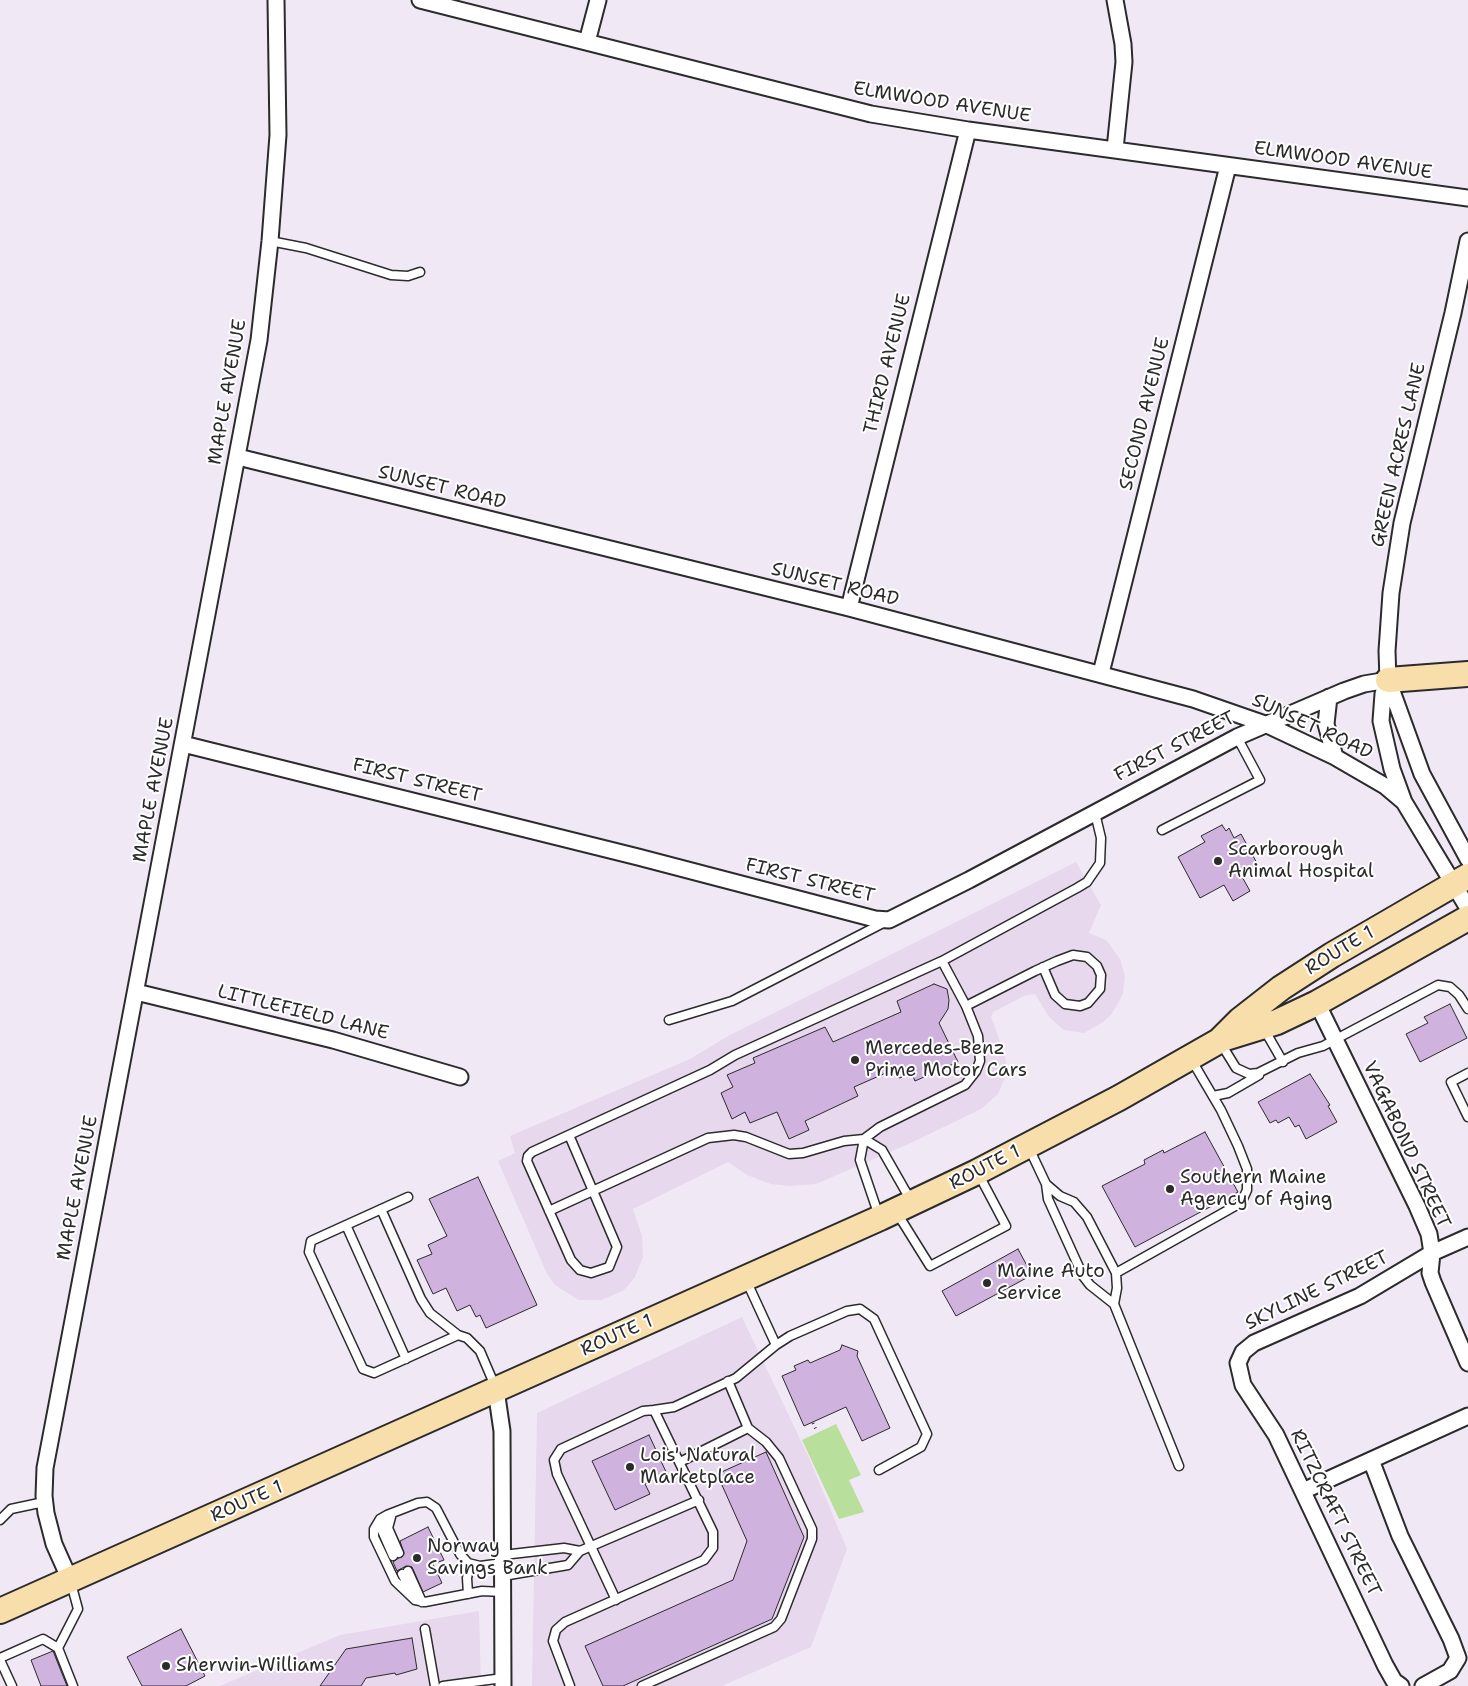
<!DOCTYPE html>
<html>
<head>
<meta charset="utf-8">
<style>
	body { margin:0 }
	canvas { display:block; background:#f1e8f5 }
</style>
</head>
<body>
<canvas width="1468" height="1686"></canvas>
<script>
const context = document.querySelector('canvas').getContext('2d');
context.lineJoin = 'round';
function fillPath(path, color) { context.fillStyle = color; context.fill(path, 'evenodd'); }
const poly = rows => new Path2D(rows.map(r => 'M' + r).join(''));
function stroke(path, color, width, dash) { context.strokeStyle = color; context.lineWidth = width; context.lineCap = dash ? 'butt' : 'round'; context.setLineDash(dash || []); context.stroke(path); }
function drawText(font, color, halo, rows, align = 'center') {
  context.font = font + ' "Shantell Sans",sans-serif'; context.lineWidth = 4; context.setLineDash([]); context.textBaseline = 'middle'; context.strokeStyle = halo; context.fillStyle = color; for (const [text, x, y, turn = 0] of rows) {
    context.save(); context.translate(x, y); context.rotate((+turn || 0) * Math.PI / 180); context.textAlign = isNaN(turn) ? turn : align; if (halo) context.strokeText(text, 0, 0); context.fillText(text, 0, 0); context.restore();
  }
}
const built = poly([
	[1076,862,1101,905,1089,933,1106,940,1110,945,1120,959,1125,976,1123,993,1119,1002,1111,1015,1103,1022,1084,1033,1064,1030,1049,1017,1035,994,1026,995,993,1012,991,1017,1005,1055,1007,1073,998,1094,981,1109,913,1142,816,1184,789,1186,771,1184,747,1175,728,1162,633,1209,642,1236,643,1257,635,1277,623,1291,601,1300,579,1300,555,1285,547,1274,498,1161,515,1153,510,1136,690,1059,728,1036],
	[742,1317,810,1460,847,1549,811,1647,722,1686,532,1686,537,1413],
	[479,1611,481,1686,220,1686,340,1635]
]);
const green = poly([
	[836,1424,861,1475,849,1480,864,1512,839,1519,802,1440]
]);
const building = poly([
	[1222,825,1226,831,1229,828,1234,838,1241,834,1258,865,1241,875,1250,891,1233,901,1224,885,1200,898,1178,857,1205,842,1201,836,1222,825],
	[934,984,947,989,949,1000,948,1009,939,1023,958,1062,915,1081,911,1072,900,1078,888,1072,854,1087,858,1096,805,1121,809,1130,789,1139,777,1112,750,1123,745,1112,732,1119,721,1093,733,1087,727,1075,755,1063,753,1058,825,1027,833,1042,901,1012,897,1001,934,984],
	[1450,1004,1467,1038,1420,1062,1406,1034,1428,1023,1424,1017,1450,1004],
	[1310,1074,1330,1105,1328,1106,1337,1122,1306,1139,1299,1125,1295,1127,1289,1117,1278,1123,1276,1120,1270,1123,1258,1102,1310,1074],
	[1205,1132,1238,1192,1135,1247,1102,1186,1145,1164,1144,1160,1163,1150,1164,1153,1205,1132],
	[478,1177,537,1305,486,1328,480,1315,476,1317,470,1305,457,1311,446,1288,433,1294,417,1260,432,1254,428,1245,447,1236,429,1199,478,1177],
	[1018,1249,1032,1275,956,1316,942,1291,1018,1249],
	[842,1345,858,1351,857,1356,890,1428,862,1441,846,1407,804,1426,782,1376,796,1370,794,1366,808,1360,810,1363,840,1350,842,1345],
	[649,1435,667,1474,645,1484,650,1494,615,1510,592,1461,649,1435],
	[766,1452,804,1537,772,1619,623,1686,603,1686,585,1646,733,1580,747,1541,717,1474,766,1452],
	[428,1527,444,1560,433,1564,442,1583,423,1592,412,1567,406,1566,397,1571,393,1562,404,1554,400,1541,428,1527],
	[181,1629,205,1676,186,1686,142,1686,127,1657,181,1629],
	[412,1638,417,1669,396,1675,395,1673,366,1678,361,1686,320,1686,346,1649,412,1638],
	[53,1651,67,1686,41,1686,31,1660,53,1651]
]);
const path = poly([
	[813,1423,817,1432]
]);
const service = poly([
	[270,241,306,248,391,275,408,276,420,272],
	[1162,830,1260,780,1237,737],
	[966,1006,1035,971,1057,961,1073,955,1087,957,1097,966,1101,975,1100,989,1088,1003,1080,1006,1065,1004,1055,995,1043,967],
	[669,1020,732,1001,885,922],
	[1264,1029,1283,1062],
	[1220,1042,1236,1068,1249,1074,1258,1073,1298,1053,1323,1046,1438,985,1450,987,1459,995,1468,1009],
	[1468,1073,1451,1082,1468,1117],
	[1213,1096,1228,1093,1259,1075],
	[569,1135,617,1247,609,1267,591,1273,580,1270,571,1260,527,1161,528,1156,532,1152,710,1070,735,1055,942,961,1077,888,1087,882,1100,863,1101,838,1095,813],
	[1029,1148,1046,1184,1060,1196,1074,1202,1087,1217,1116,1273,1117,1288,1114,1304],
	[1046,1184,1048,1199,1083,1276,1090,1285,1114,1304,1179,1466],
	[408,1197,311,1241,309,1252,363,1369,374,1373,458,1335,467,1338,480,1351,495,1386],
	[381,1209,421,1299,430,1313,458,1335],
	[549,1211,708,1138,734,1135,746,1137,789,1154,803,1153,844,1141,864,1139,880,1127,965,1085,976,1071,980,1061,978,1036,966,1006,942,961],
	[897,1213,930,1266,1006,1226,979,1175],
	[879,1216,860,1160,864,1139,882,1150,910,1199],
	[346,1225,406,1359],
	[1116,1273,1237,1205,1242,1201,1247,1190,1247,1169,1238,1146,1221,1110,1191,1059],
	[776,1345,790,1336,847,1311,860,1309,874,1319,927,1434,921,1447,879,1470],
	[680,1462,748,1428],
	[390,1516,383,1523,382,1531,393,1556],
	[391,1517,388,1528,399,1553],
	[0,1520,11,1509,44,1502],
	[503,1555,564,1548,580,1551],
	[503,1563,480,1566,468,1563,460,1554,436,1508,427,1502,418,1503,387,1515,380,1519,374,1529,374,1537,395,1581,415,1600,425,1602,482,1591,503,1592],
	[408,1571,422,1602],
	[402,1574,414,1597],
	[503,1576,568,1565,580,1551,699,1500],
	[468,1594,467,1578,470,1564],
	[616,1600,557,1474,554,1460,561,1449,643,1411,654,1410],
	[425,1629,435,1686],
	[58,1648,78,1609,71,1583],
	[0,1658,43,1639,58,1648,73,1686],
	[0,1660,12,1686],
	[443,1686,503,1678],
	[570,1686,553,1641,556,1630,565,1622,704,1560,713,1548,713,1532,654,1410,674,1407,736,1378,776,1345,746,1280],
	[642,1686,774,1627,781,1619,812,1539,812,1529,779,1458,766,1442,748,1428,728,1381]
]);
const minor = poly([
	[420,0,871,114,968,130,1468,198],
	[1115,0,1123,44,1124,62,1115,149],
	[587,42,598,0],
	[1468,241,1453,313,1402,523,1391,593,1387,651,1388,680,1383,694,1381,721,1392,769,1404,802,1468,908],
	[238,457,849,608,1193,699,1265,724,1335,757,1385,786,1404,802],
	[849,608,968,130],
	[1101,673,1228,166],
	[1388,680,1422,774,1468,859],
	[1329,697,1326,724,1335,757],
	[183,744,638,857,875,919,889,920,969,880,1237,737,1344,691,1364,684,1388,680],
	[136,992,333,1040,460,1077],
	[1317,1003,1417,1206,1429,1234,1432,1253,1430,1273,1433,1282,1468,1363],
	[496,1390,502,1431,503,1686],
	[1371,1460,1400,1536,1451,1639,1458,1658,1450,1671,1423,1686],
	[1303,1491,1468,1416],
	[70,1580,54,1544,46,1513,44,1496,45,1468,259,340,270,241,278,135,276,0],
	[1401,1686,1394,1681,1385,1665,1276,1435,1243,1385,1238,1363,1243,1352,1254,1343,1360,1296,1432,1253,1468,1237]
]);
const primary = poly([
	[1388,680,1468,674],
	[1222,1039,1277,1022,1317,1003,1468,918],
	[0,1611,880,1218,977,1172,1119,1098,1219,1041,1240,1020,1281,988,1332,955,1468,876]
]);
const markers = [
	[1218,861,5,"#2b2b2b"],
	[855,1060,5,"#2b2b2b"],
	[1170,1189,5,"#2b2b2b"],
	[987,1283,5,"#2b2b2b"],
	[630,1467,5,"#2b2b2b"],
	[417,1558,5,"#2b2b2b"],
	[166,1666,5,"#2b2b2b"]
];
const streetNames = [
	["ELMWOOD AVENUE",942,103,9],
	["ELMWOOD AVENUE",1343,161,8],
	["THIRD AVENUE",888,364,-76],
	["MAPLE AVENUE",228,392,-80],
	["SECOND AVENUE",1145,414,-76],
	["GREEN ACRES LANE",1399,455,-77],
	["SUNSET ROAD",442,488,14],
	["SUNSET ROAD",835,585,14],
	["SUNSET ROAD",1312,727,25],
	["FIRST STREET",1175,747,-27],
	["FIRST STREET",417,781,14],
	["MAPLE AVENUE",154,790,-79],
	["FIRST STREET",810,881,14],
	["ROUTE 1",1340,951,-31],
	["LITTLEFIELD LANE",303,1013,14],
	["VAGABOND STREET",1406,1145,65],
	["ROUTE 1",985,1168,-27],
	["MAPLE AVENUE",78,1188,-79],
	["SKYLINE STREET",1317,1291,-26],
	["ROUTE 1",617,1336,-24],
	["ROUTE 1",247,1502,-24],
	["RITZCRAFT STREET",1335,1513,64]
];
const poiNames = [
	["Scarborough",1228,850],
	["Animal Hospital",1228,872],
	["Mercedes-Benz",865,1049],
	["Prime Motor Cars",865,1071],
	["Southern Maine",1180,1178],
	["Agency of Aging",1180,1200],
	["Maine Auto",997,1272],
	["Service",997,1294],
	["Lois' Natural",640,1456],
	["Marketplace",640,1478],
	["Norway",427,1547],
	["Savings Bank",427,1569],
	["Sherwin-Williams",176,1666]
];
fillPath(built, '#e7d8ee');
fillPath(green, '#b8e09c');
fillPath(building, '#d0b2df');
stroke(building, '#2b2b2b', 1);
stroke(service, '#2b2b2b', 11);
stroke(minor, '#2b2b2b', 19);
stroke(primary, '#2b2b2b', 28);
stroke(path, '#2b2b2b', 3, [1, 4]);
stroke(service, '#fff', 8);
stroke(minor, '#fff', 15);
stroke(primary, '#f8deab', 24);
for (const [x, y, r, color] of markers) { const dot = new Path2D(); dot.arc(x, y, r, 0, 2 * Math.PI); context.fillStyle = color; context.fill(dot); stroke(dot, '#fff', 2); }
drawText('19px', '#2b2b2b', '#fff', streetNames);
drawText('19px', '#2b2b2b', '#fff', poiNames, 'left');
</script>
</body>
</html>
